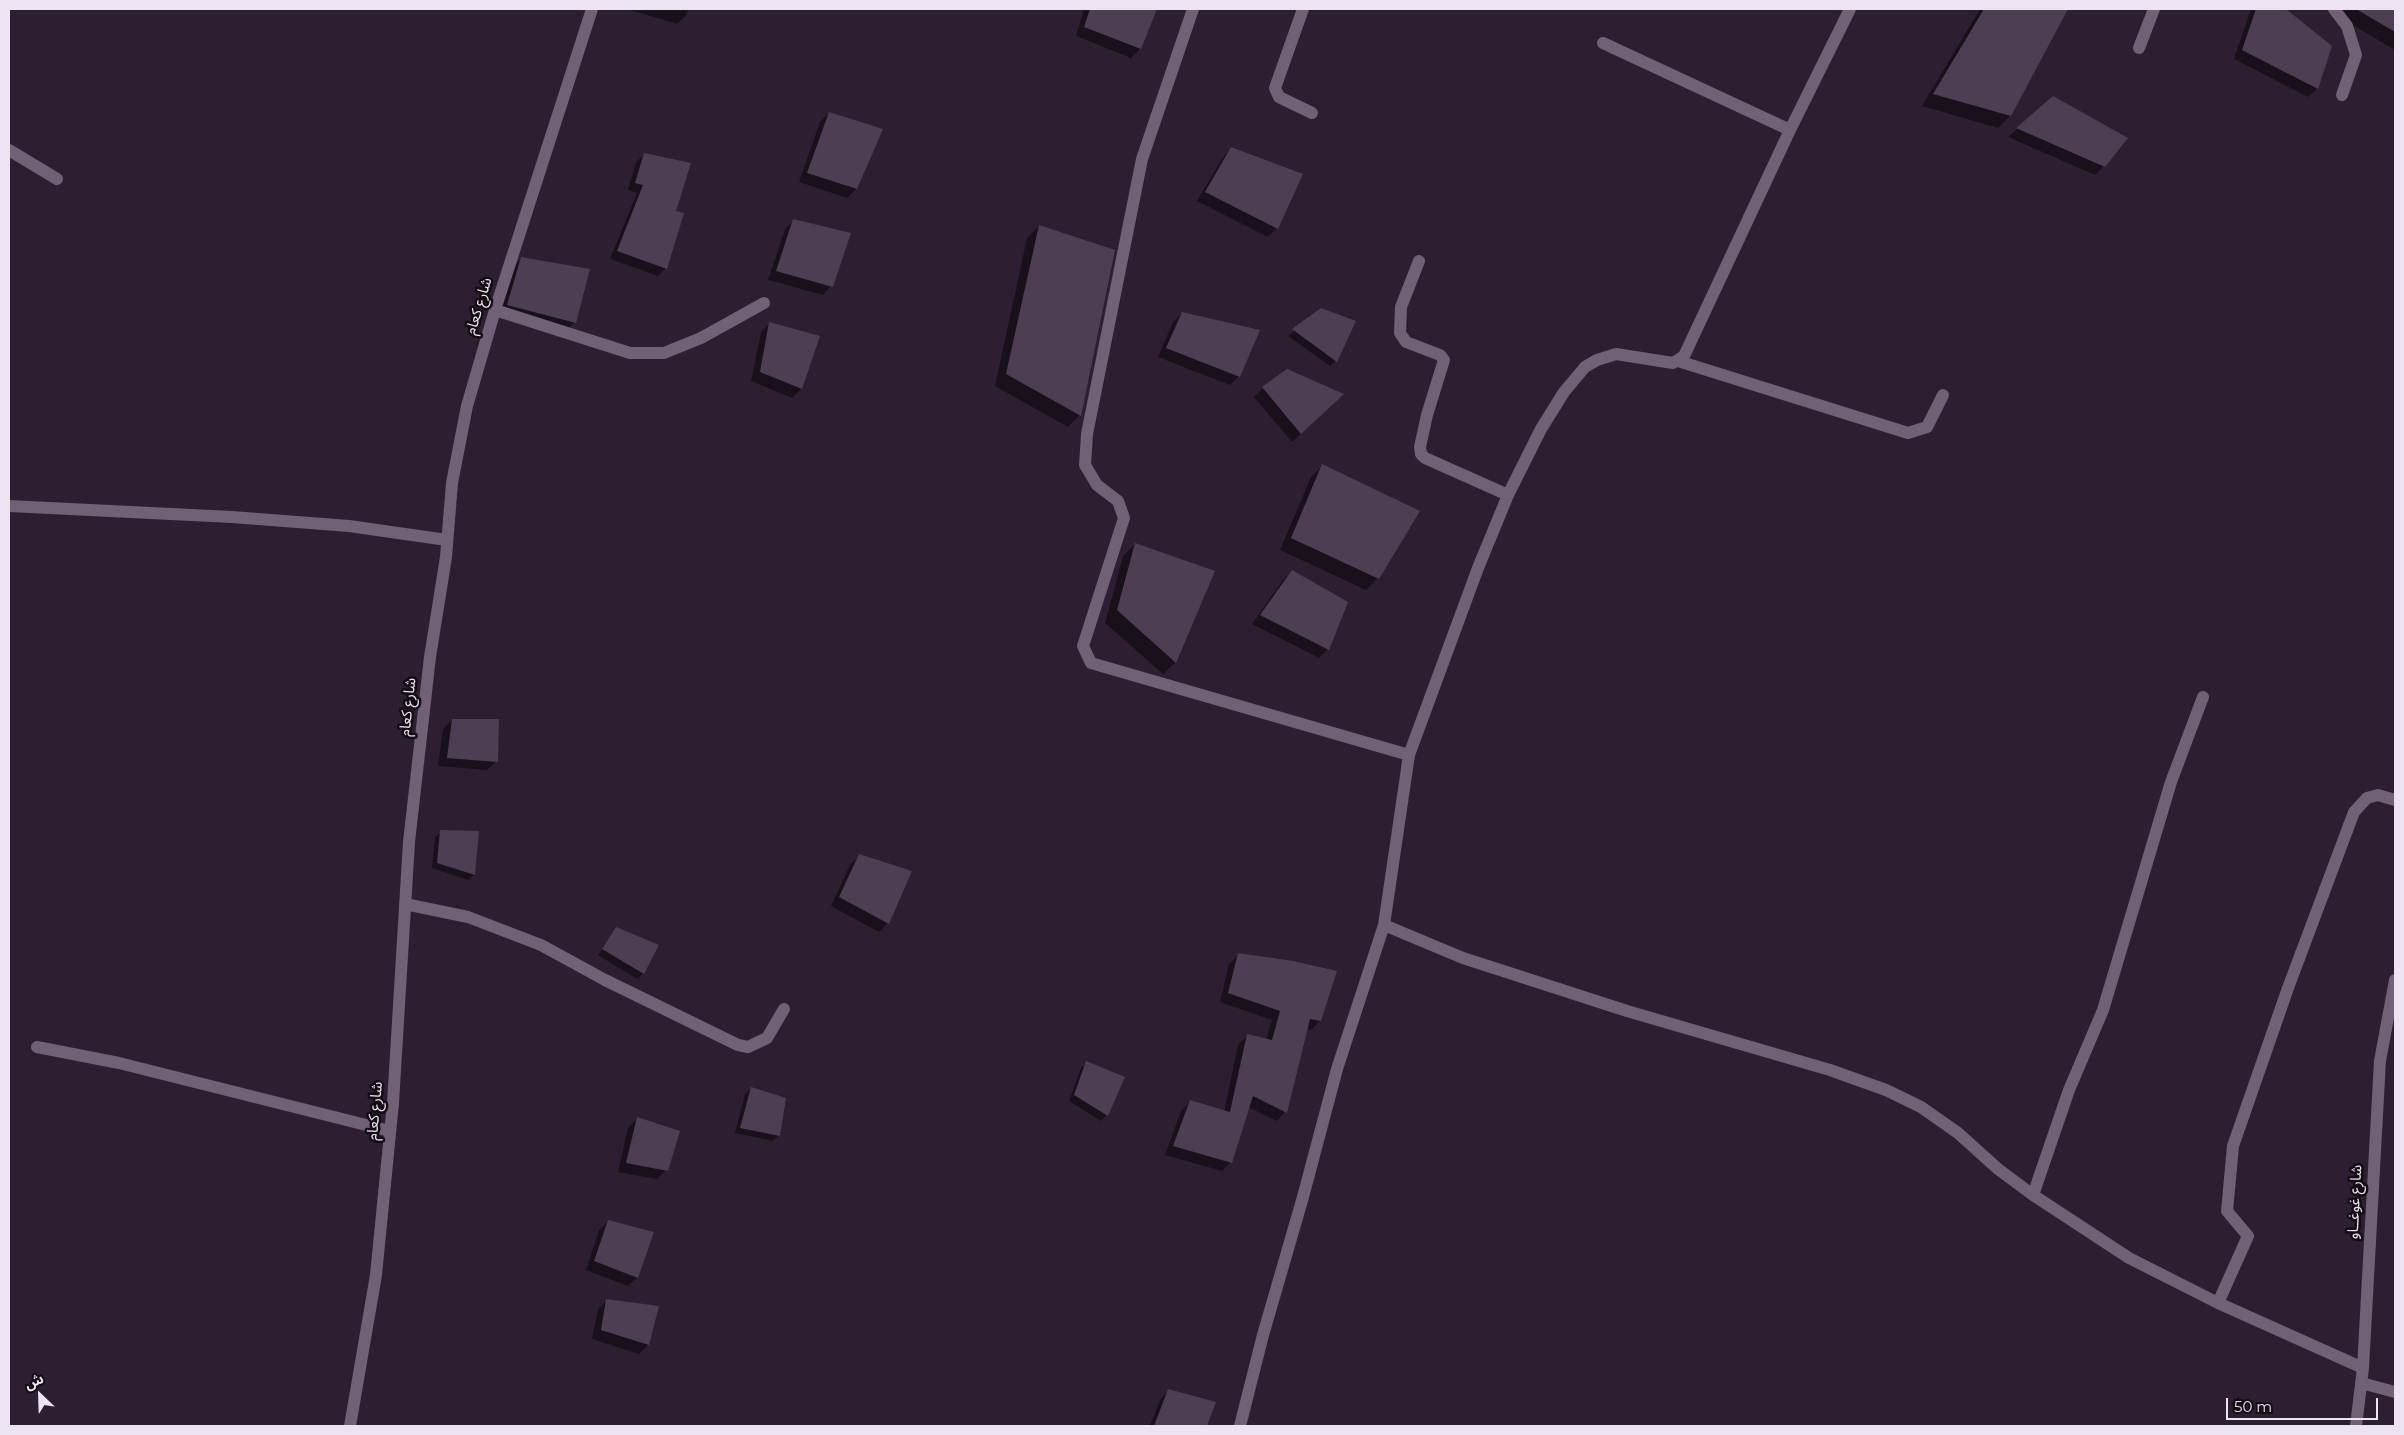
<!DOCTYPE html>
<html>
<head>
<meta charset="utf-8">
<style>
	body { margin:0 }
	#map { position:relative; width:2404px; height:1435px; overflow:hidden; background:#2d1f32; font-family:Montserrat,"Noto Sans Arabic",sans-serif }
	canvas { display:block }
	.frame { position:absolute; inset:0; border:10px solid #ede4f1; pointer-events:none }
	.north { position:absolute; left:15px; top:1370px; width:50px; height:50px; -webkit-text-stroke:4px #120c14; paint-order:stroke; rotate:336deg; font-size:14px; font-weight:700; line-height:20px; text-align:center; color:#ede4f1 }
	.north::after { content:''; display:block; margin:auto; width:18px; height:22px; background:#ede4f1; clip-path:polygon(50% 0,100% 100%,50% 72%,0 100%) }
	.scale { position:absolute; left:2226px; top:1398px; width:152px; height:22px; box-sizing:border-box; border:2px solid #ede4f1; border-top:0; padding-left:6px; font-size:15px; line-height:18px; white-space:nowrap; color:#ede4f1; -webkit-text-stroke:4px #120c14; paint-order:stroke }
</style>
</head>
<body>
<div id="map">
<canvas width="2404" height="1435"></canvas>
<div class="frame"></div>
<div class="north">ش</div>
<div class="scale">50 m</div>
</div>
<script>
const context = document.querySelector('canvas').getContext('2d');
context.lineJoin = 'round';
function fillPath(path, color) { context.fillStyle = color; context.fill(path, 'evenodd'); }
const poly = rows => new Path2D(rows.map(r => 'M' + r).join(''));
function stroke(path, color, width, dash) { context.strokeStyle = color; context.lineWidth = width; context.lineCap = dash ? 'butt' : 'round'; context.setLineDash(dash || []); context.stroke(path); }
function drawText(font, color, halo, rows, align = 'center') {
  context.font = font + ' Montserrat,"Noto Sans Arabic",sans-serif'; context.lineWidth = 5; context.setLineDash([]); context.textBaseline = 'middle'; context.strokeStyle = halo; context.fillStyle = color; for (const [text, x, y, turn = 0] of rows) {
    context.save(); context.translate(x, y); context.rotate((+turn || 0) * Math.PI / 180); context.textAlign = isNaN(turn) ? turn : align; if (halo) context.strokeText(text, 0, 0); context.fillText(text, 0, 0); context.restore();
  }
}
const shadow = poly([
	[627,9,688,9,686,16,677,24],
	[1084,9,1155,9,1140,49,1131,58,1076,36],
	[1980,9,2067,9,2010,116,1998,128,1922,106],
	[2251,9,2284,9,2331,46,2317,89,2308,97,2234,59],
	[2330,9,2395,9,2395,50,2329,11],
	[2053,98,2104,166,2095,175,2008,137],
	[829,113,856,189,847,198,799,182,820,122],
	[1232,148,1277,228,1268,237,1197,201,1223,157],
	[644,155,675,212,666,268,658,276,610,259,637,193,628,190,636,162],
	[794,220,831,286,823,295,768,280,785,229],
	[1039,226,1080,415,1068,427,995,386,1027,238],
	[522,258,574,322,566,331,499,314,513,267],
	[1321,309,1336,361,1330,366,1288,336],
	[1182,313,1239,376,1230,385,1158,357,1173,322],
	[770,323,819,337,801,389,792,398,751,381,761,332],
	[1263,388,1334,403,1292,442,1254,397],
	[1323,465,1378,578,1366,590,1280,550,1311,477],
	[1135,544,1213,571,1175,663,1163,674,1105,623,1123,556],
	[1292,571,1328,649,1319,658,1252,624,1283,580],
	[452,720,496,762,487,770,438,766,443,729],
	[441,832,477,832,474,875,468,880,432,868,435,837],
	[859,856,888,923,879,932,831,906,850,865],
	[616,929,657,946,643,974,637,979,598,955],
	[1238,955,1320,1021,1311,1030,1307,1029,1285,1112,1277,1121,1248,1107,1231,1162,1222,1171,1165,1155,1181,1111,1190,1102,1224,1112,1238,1045,1247,1036,1266,1040,1272,1020,1220,1002,1229,964],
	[1087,1063,1124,1077,1107,1115,1101,1121,1069,1101,1081,1068],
	[751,1089,784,1099,778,1136,773,1141,735,1133,745,1094],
	[637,1119,666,1170,657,1179,618,1172,628,1128],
	[608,1221,637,1277,628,1286,586,1270,599,1230],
	[607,1300,657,1307,648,1345,639,1354,592,1339,598,1309],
	[1168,1391,1214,1403,1205,1426,1150,1426,1160,1400]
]);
const building = poly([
	[1090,9,1157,9,1141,49,1084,27],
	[1984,9,2068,9,2011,116,1933,94],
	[2256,9,2286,9,2332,46,2318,89,2242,50],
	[2356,9,2395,9,2395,32],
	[2053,96,2128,138,2105,167,2016,128],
	[829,112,883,129,857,189,807,173],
	[1231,147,1303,174,1278,229,1205,192],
	[644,153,691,163,676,211,684,213,667,269,617,251,643,185,635,183],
	[793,219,851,233,833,287,776,271],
	[1039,225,1115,250,1081,416,1006,374],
	[521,257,590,269,576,323,507,305],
	[1321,308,1356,321,1337,362,1292,329],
	[1182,312,1260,330,1240,377,1166,348],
	[769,322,820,336,802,389,760,372],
	[1287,369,1344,394,1301,434,1262,387],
	[1322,464,1420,511,1379,579,1291,538],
	[1135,543,1215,571,1176,663,1117,610],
	[1292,570,1348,602,1329,650,1260,615],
	[452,719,499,719,498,762,447,758],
	[440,830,479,831,475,875,437,863],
	[859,854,912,871,889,924,839,897],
	[616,927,659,945,644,974,602,949],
	[1238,953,1293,961,1337,971,1321,1021,1310,1019,1287,1113,1253,1096,1232,1163,1173,1146,1190,1100,1230,1112,1247,1034,1272,1040,1280,1011,1228,993],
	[1086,1061,1125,1077,1108,1116,1074,1095],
	[751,1087,786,1098,780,1136,740,1128],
	[637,1117,680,1131,668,1171,626,1163],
	[608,1220,654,1232,638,1278,594,1261],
	[606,1299,659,1306,649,1345,601,1330],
	[1168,1389,1216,1402,1207,1426,1154,1426]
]);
const minor = poly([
	[1193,9,1142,159,1087,434,1085,465,1097,485,1118,501,1124,518,1083,646,1091,663,1409,755],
	[1303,9,1275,88,1279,97,1312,113],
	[2334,9,2347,26,2356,55,2342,95],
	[1603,43,1790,130],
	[2139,48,2154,9],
	[9,150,57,179],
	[1419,261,1401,307,1400,333,1406,342,1440,355,1444,360,1427,415,1420,447,1421,454,1425,458,1508,495],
	[495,310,630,353,664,353,701,338,764,303],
	[1678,361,1908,433,1927,427,1943,395],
	[9,506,232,517,349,526,447,540],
	[405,904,468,917,541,945,605,980,738,1045,748,1047,767,1038,784,1009],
	[1384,925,1463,958,1627,1011,1830,1070,1886,1090,1921,1107,1958,1133,1998,1169,2033,1195,2129,1258,2218,1303,2363,1368],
	[37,1047,119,1063,390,1131],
	[2033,1195,2069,1090,2103,1010,2171,782,2203,697],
	[2218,1303,2248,1236,2227,1211,2233,1146,2288,988,2354,812,2367,798,2378,795,2395,800],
	[2361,1383,2395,1392],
	[350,1426,376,1275,393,1103,409,842,430,657,446,557,452,483,467,406,495,310,592,9],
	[1240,1426,1263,1335,1303,1197,1337,1069,1384,925,1409,755,1478,568,1508,495,1541,429,1564,392,1585,367,1597,360,1616,354,1673,363,1684,356,1790,130,1850,9],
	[2356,1426,2363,1368,2380,1061,2395,980]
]);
const streetNames = [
	["شارع كعام",479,306,-73],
	["شارع كعام",408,707,-84],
	["شارع كعام",375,1111,-85],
	["شارع غوغــاو",2355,1202,-87]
];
fillPath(shadow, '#0007');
fillPath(building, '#4d3f53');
stroke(minor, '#706176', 12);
drawText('15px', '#ede4f1', '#120c14', streetNames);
</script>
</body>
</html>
